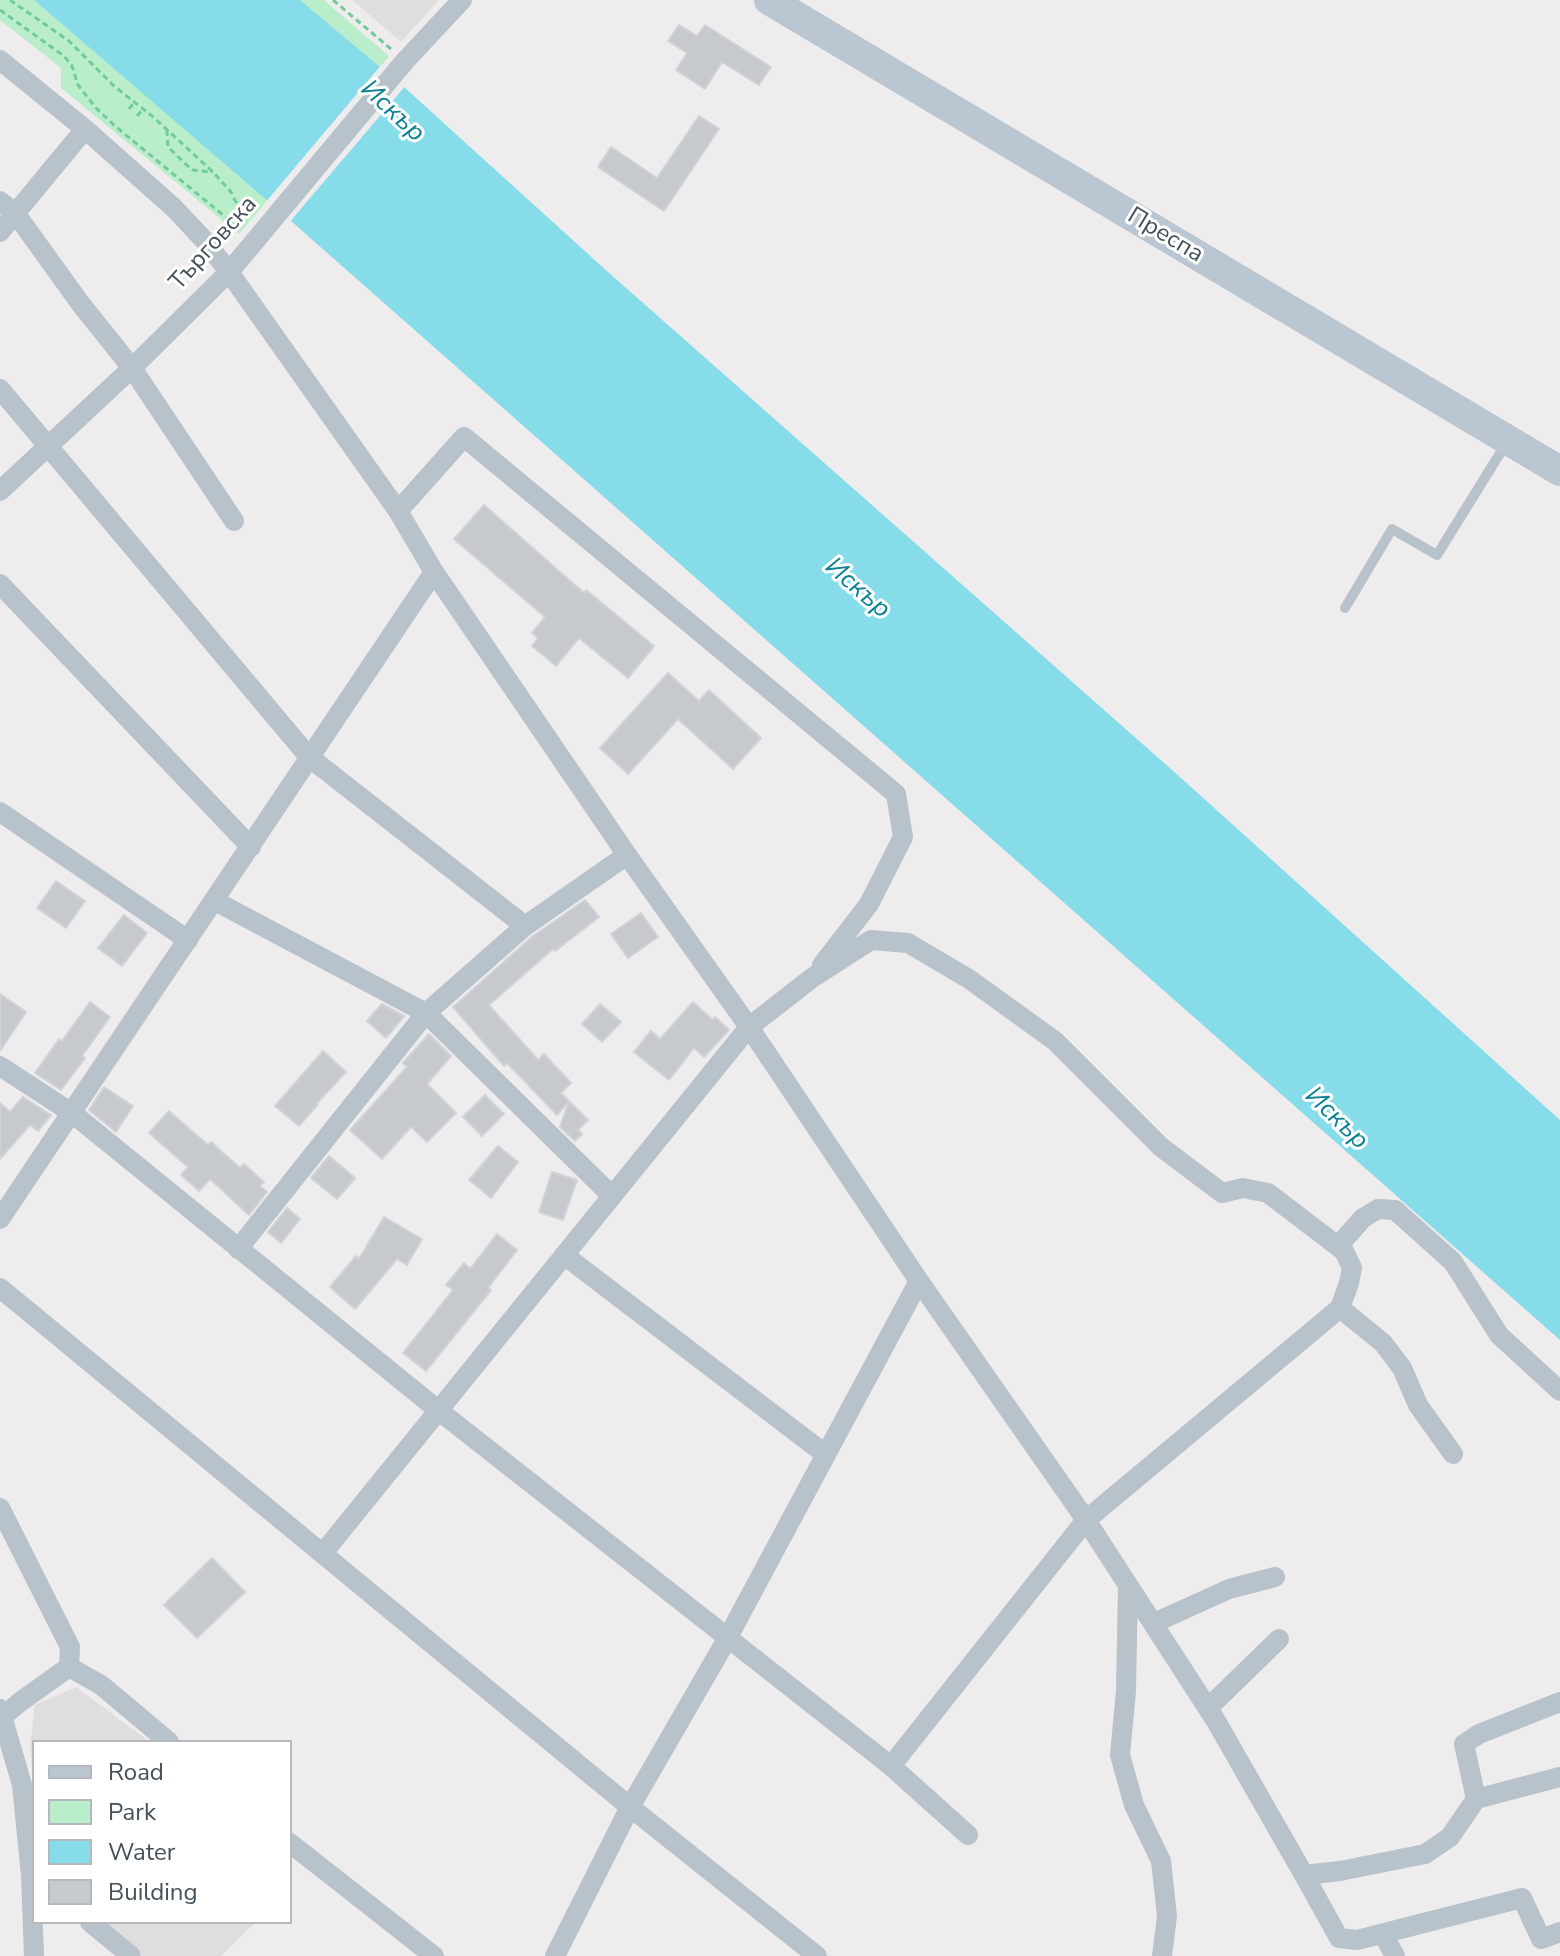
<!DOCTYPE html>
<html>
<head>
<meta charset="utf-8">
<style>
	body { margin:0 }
	#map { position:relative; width:1560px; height:1956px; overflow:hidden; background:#efeced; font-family:"Nunito Sans",sans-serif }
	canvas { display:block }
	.legend { position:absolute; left:32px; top:1740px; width:260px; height:184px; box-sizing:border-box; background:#fff; border:2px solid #b5b9bd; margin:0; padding:10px 14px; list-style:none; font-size:24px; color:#45515a }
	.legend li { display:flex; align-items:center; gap:16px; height:40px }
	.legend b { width:40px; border:2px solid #b5b9bd }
</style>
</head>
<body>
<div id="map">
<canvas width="1560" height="1956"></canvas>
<ul class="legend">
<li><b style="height:10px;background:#bac6d1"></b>Road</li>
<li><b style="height:22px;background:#baeecb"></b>Park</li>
<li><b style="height:22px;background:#87dcea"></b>Water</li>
<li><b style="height:22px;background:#c6cacf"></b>Building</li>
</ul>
</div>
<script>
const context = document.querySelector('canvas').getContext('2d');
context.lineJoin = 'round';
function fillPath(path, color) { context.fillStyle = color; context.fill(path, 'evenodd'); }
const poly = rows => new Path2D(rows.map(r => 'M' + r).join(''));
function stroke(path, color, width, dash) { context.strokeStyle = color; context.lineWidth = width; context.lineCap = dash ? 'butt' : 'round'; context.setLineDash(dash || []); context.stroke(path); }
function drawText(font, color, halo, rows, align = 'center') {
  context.font = font + ' "Nunito Sans",sans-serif'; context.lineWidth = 6; context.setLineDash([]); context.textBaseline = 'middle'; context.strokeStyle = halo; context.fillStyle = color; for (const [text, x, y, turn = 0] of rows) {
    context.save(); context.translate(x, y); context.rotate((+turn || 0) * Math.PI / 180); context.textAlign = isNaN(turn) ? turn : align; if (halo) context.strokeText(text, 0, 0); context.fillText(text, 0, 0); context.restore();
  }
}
const education = poly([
	[352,0,439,0,401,42],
	[76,1687,150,1742,34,1742,34,1787,30,1747,35,1705],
	[102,1922,256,1922,221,1956,143,1956]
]);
const green = poly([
	[0,0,34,0,268,200,239,234,61,88,61,68,0,20],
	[300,0,324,0,389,56,380,67]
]);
const water = poly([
	[34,0,300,0,404,87,608,272,1180,777,1560,1120,1560,1340,291,221]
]);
const pier = poly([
	[382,64,407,84,288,224,265,203]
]);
const building = poly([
	[679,25,697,36,705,25,771,67,759,85,722,62,705,89,676,70,687,53,668,41,679,25],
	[699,116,719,129,664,211,598,167,611,147,657,178,699,116],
	[484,505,584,593,586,590,654,646,628,678,579,638,556,666,532,646,538,638,532,633,545,617,454,539,484,505],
	[668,673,699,701,709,690,761,738,733,769,678,719,628,774,600,748,668,673],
	[56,881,85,901,66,928,37,908,56,881],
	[585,900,599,917,555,951,553,949,489,1005,538,1060,544,1054,571,1083,561,1093,588,1120,578,1130,582,1134,575,1141,560,1127,569,1101,557,1115,507,1063,504,1066,453,1007,533,936,585,900],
	[641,913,658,937,628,958,611,934,641,913],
	[124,915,147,933,122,966,98,948,124,915],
	[0,994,26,1012,0,1051,0,994],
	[90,1002,110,1017,82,1056,85,1058,61,1090,35,1073,59,1039,62,1041,90,1002],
	[693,1002,713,1020,715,1017,729,1030,704,1057,694,1048,669,1080,634,1052,651,1031,660,1039,693,1002],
	[382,1004,404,1016,386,1038,367,1021,382,1004],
	[600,1004,621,1022,602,1042,582,1024,600,1004],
	[429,1034,451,1056,427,1084,456,1113,427,1142,411,1127,382,1159,350,1130,407,1067,403,1063,429,1034],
	[323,1051,346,1072,317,1103,318,1104,299,1126,275,1106,323,1051],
	[104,1087,133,1106,116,1132,89,1110,104,1087],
	[485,1095,504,1114,482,1136,463,1117,485,1095],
	[23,1097,51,1115,38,1131,30,1125,0,1159,0,1103,10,1112,23,1097],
	[169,1111,208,1145,211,1142,240,1168,244,1164,264,1182,260,1186,267,1192,249,1215,210,1179,199,1191,181,1175,188,1167,149,1133,169,1111],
	[498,1146,518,1162,491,1198,469,1180,498,1146],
	[329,1156,355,1178,337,1199,311,1178,329,1156],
	[552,1172,577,1180,563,1220,539,1212,552,1172],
	[287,1208,300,1219,281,1243,268,1232,287,1208],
	[384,1217,422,1239,407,1265,397,1259,355,1309,330,1287,356,1256,359,1259,384,1217],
	[497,1234,517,1250,488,1288,491,1290,426,1371,403,1353,453,1290,446,1285,464,1263,470,1269,497,1234],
	[212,1558,245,1592,197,1638,164,1605,212,1558]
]);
const path = poly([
	[10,0,69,41,114,86,152,116,213,172,231,192,246,223],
	[333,0,391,49],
	[0,10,64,56,72,66,78,85,96,108,115,126,240,229],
	[129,109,134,102],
	[137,116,143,109],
	[167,130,168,147,171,150,192,170,213,172]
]);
const lane = poly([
	[1345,608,1392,529,1437,555,1507,442]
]);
const street = poly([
	[0,60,85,129,174,208,205,241,229,272,398,511,434,572,627,855,749,1027,919,1281,1086,1520,1216,1721,1304,1875],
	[0,201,16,214,80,303,132,368,234,521],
	[0,232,85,129],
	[0,389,309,757,525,926],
	[0,491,132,368,229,272,405,61,462,0],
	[398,511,464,437,896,794,903,837,869,904,822,965],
	[0,584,251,847],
	[0,812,188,940],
	[215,901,426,1013,612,1196],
	[0,1066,72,1113,438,1410,891,1766,968,1835],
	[0,1219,434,572],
	[1338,1246,1363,1218,1378,1209,1395,1210,1453,1262,1499,1335,1560,1391],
	[238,1249,426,1013,525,926,627,855],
	[564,1255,825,1454],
	[0,1288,630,1807,817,1956],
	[1340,1308,1383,1343,1402,1368,1418,1405,1453,1454],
	[0,1508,70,1647,69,1667,20,1702,0,1719],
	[323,1553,749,1027,812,978,871,940,908,943,969,979,1055,1041,1161,1147,1222,1193,1243,1188,1268,1193,1344,1251,1352,1268,1349,1283,1340,1308,1086,1520,891,1766],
	[1128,1585,1126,1691,1120,1755,1134,1805,1161,1861,1167,1916,1162,1956],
	[1154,1623,1229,1589,1275,1577],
	[69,1667,101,1685,169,1742],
	[1208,1708,1279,1639],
	[0,1709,22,1785,31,1875,34,1956],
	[1560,1777,1476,1799,1450,1837,1425,1854,1340,1871,1304,1875,1339,1938,1357,1940,1522,1898,1541,1939,1560,1932],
	[1476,1799,1464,1744,1479,1734,1560,1702],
	[290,1843,434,1956],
	[90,1922,131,1956],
	[1383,1934,1395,1956],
	[555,1956,630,1807,727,1639,919,1281]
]);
const secondary = poly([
	[769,0,1560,471]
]);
const streetNames = [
	["Преспа",1165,236,31],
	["Търговска",214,244,-48]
];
const waterNames = [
	["Искър",392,112,43],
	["Искър",857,589,41],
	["Искър",1336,1119,44]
];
fillPath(education, '#e0dddf');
fillPath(green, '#baeecb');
fillPath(water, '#87dcea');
fillPath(pier, '#efeced');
fillPath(building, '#c6cacf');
stroke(building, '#d0d3d8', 2);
stroke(path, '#73cb9a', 3, [6, 4]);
stroke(lane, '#b8c2ca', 10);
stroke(street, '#b8c2ca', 20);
stroke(secondary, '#bac6d1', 30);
drawText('24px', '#45515a', '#fff', streetNames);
drawText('italic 26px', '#0d8295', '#fff', waterNames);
</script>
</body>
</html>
